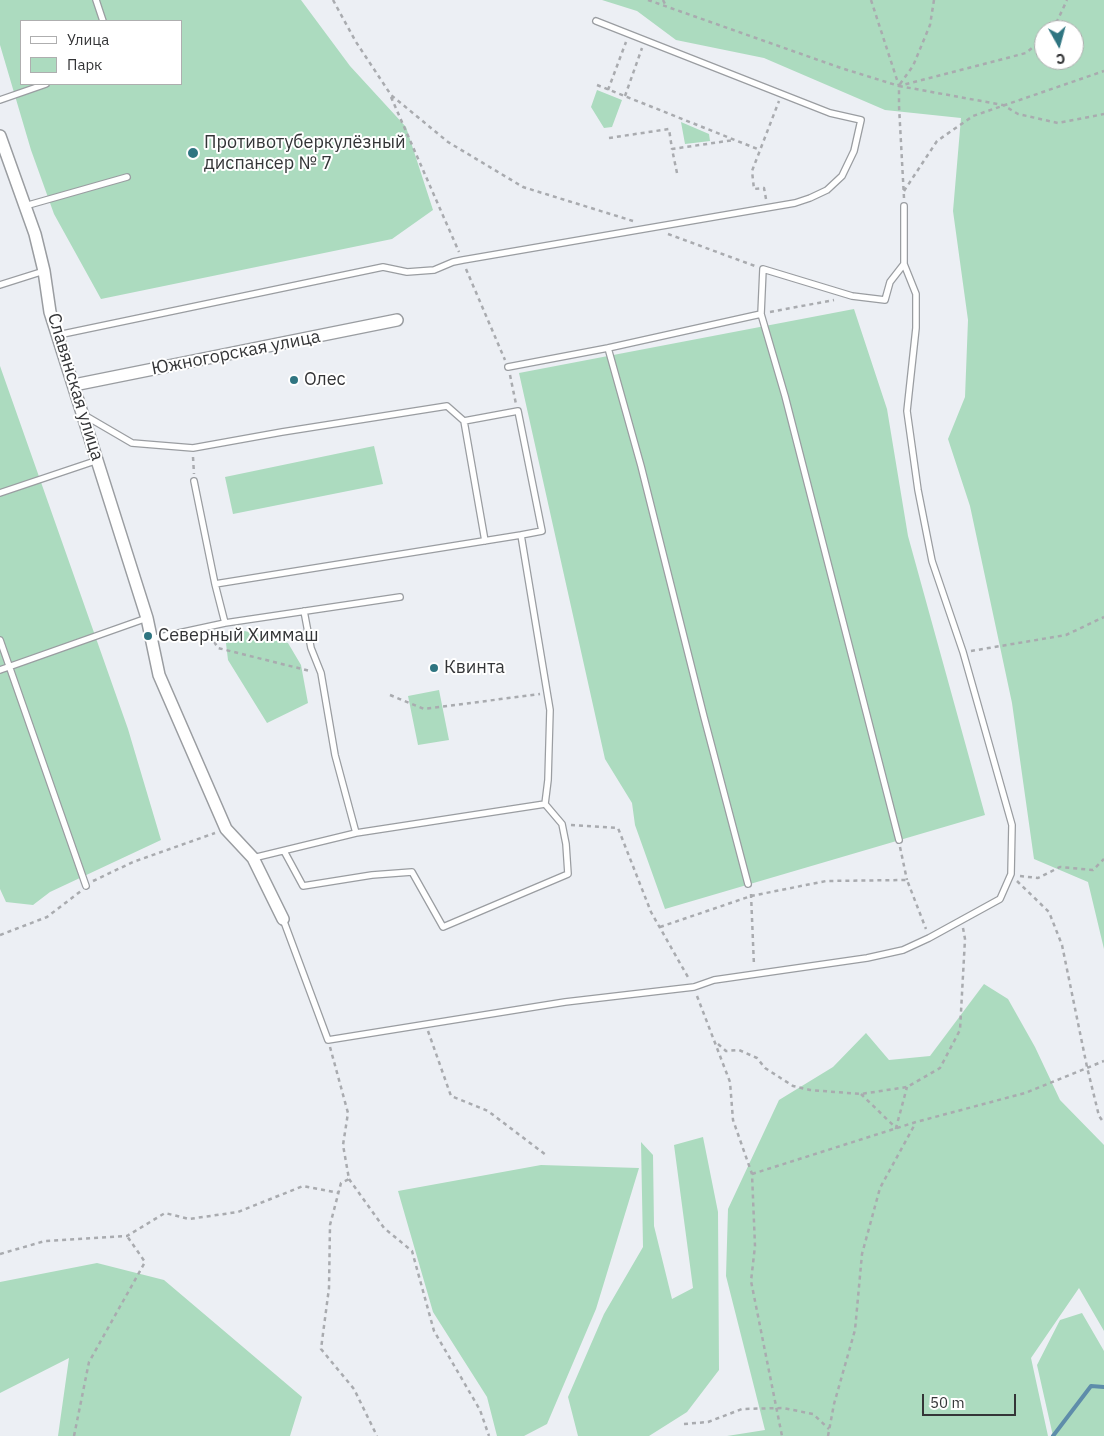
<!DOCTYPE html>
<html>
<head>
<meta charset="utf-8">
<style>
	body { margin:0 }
	#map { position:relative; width:1104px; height:1436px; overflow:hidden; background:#eceff4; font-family:"IBM Plex Sans",sans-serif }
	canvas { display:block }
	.legend { position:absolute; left:20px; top:20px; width:162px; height:65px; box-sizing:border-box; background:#fff; border:1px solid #aeaeaf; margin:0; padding:6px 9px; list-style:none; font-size:15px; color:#343537 }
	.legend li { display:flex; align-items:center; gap:10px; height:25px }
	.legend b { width:25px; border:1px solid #aeaeaf }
	.north { position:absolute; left:1034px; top:20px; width:50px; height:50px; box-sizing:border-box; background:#fff; border:1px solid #aeaeaf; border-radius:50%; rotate:173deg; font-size:14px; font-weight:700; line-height:20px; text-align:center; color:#343537 }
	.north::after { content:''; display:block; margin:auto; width:18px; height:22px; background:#2f7581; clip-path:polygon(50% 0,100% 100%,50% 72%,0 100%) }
	.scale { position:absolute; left:922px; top:1394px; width:94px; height:22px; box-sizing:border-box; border:2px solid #343537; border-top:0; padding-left:6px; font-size:15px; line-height:18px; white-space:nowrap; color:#343537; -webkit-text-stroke:4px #fff; paint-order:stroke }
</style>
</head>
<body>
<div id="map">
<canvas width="1104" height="1436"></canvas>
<ul class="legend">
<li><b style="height:6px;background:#fff"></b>Улица</li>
<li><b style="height:14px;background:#acdbbf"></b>Парк</li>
</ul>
<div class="north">С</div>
<div class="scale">50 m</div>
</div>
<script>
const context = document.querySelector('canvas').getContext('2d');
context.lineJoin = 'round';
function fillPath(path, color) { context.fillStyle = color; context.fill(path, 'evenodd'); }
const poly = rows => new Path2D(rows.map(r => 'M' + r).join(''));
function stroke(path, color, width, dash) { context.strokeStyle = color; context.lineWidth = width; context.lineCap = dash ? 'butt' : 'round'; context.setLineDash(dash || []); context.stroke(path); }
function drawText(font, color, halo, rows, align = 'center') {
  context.font = font + ' "IBM Plex Sans",sans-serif'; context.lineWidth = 4; context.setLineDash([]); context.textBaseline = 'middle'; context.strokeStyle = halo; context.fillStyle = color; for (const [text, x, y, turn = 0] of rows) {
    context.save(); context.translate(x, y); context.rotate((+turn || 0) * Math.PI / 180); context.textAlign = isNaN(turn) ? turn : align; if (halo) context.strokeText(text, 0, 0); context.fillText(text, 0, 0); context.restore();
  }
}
const green = poly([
	[0,0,301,0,350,66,406,127,433,210,392,239,101,299,54,214,31,150,0,45],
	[21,21,181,21,181,84,21,84],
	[602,0,1104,0,1104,949,1088,882,1034,859,1012,703,970,506,948,439,965,397,968,320,953,211,961,118,885,110,764,58,676,40,637,11],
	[1044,30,1074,30,1074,60,1044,60],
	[597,90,622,100,612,127,604,128,591,107],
	[681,122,709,134,710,141,685,144],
	[854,309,887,409,908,536,985,815,665,909,635,825,632,803,605,759,519,373],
	[0,366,128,729,161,840,50,892,33,905,6,902,0,889],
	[374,446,383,484,233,514,225,477],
	[245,631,288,643,301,665,308,703,267,723,228,660,225,635],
	[439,690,449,740,418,745,408,696],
	[984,984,1008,999,1035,1047,1060,1100,1104,1145,1104,1331,1079,1288,1031,1358,1048,1436,727,1436,765,1430,726,1276,728,1209,779,1100,833,1067,866,1033,889,1060,930,1056],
	[703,1137,718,1212,719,1370,687,1412,649,1436,578,1436,568,1397,604,1314,643,1247,641,1142,653,1155,654,1226,672,1299,693,1288,674,1145],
	[541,1165,639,1168,596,1309,547,1424,524,1436,497,1436,487,1397,433,1312,398,1191],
	[97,1263,164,1280,302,1397,290,1436,58,1436,69,1358,0,1393,0,1282],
	[1082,1313,1104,1351,1104,1436,1053,1436,1037,1365,1060,1320]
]);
const stream = poly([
	[1053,1436,1091,1386,1104,1387]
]);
const path = poly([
	[333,0,356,42,391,95,448,142,523,187,633,221],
	[648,0,841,68,899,86,1026,53,1044,38],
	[663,0,666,6],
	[871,0,899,86],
	[1053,30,1067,0],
	[900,84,913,66,930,25,934,0],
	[597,85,760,150],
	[608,90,626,42],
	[625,96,642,48],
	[391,97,459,252],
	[609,138,669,129,672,149],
	[677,173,672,149,734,140],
	[904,191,937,141,973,116,1104,71],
	[904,198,899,106,899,86,1003,105,1018,114,1058,123,1104,114],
	[766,199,764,188,754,189,752,171,779,101],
	[668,234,755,266],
	[466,269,505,360],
	[770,312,834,300],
	[510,375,516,404],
	[193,457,194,474],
	[210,635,218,648,310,671],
	[971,651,1066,635,1104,617],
	[390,695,424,709,540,694],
	[571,825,618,828,651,912,689,979],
	[900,847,907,880],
	[1020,876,1038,878,1060,867,1093,870,1104,859],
	[93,881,133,862,215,833],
	[1017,881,1049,912,1062,945,1087,1067,1099,1116,1104,1123],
	[751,894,754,966],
	[660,927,751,896,826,881,907,880,926,929],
	[0,935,47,917,81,891],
	[697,996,730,1082,733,1120,752,1174,755,1246,751,1281,782,1436],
	[428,1031,451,1096,488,1111,546,1155],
	[718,1044,726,1051,739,1050,757,1058,765,1068,793,1086,810,1090,861,1094,907,1087,940,1068,960,1030,965,939,963,928],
	[330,1047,348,1113,343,1145,349,1179,341,1183,330,1225,329,1288,321,1349,354,1389,377,1436],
	[861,1094,896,1128,907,1087],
	[752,1174,916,1122,1025,1093,1104,1061],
	[349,1179,384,1228,412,1251,434,1331,480,1410,489,1436],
	[0,1254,45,1241,127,1236,165,1213,189,1219,238,1212,303,1186,339,1193],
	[684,1424,708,1422,742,1409,783,1408,813,1414,829,1429],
	[74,1436,89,1362,145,1262,127,1236],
	[828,1436,834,1404,855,1330,862,1254,880,1188,915,1124]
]);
const lane = poly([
	[96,0,103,21],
	[0,100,46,84],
	[25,206,127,177],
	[0,285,44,271],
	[58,335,383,267,407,272,434,270,453,262,463,260,795,203,810,198,827,190,842,176,854,151,861,120,830,113,596,21],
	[608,348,641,466,704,717,748,884],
	[508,367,608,348,761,314],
	[84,415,132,443,193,448,282,432,447,406,464,421],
	[0,493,98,460],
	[485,541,464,421,518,411,542,531,521,535],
	[215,584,521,535,550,710,548,780,545,804,356,833,253,858],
	[304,611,311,648,321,673,335,755,356,833],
	[225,623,400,597],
	[151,639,225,623,215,584,194,481],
	[0,640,86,886],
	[0,670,147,618],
	[899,840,785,396,761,314,763,269,852,296,885,300,890,282,904,264],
	[284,851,303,886,372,875,412,872,443,927,568,874,566,844,562,824,545,804],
	[283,919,328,1040,565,1002,694,987,714,980,867,958,903,950,929,938,1000,899,1011,874,1012,825,963,652,932,561,918,490,907,411,916,328,916,294,904,264,904,206]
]);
const street = poly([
	[0,136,35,234,44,271,50,312,147,618,159,675,226,829,253,858,283,919],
	[74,385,397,320]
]);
const markers = [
	[193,153,6,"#2f7581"],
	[294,380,5,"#2f7581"],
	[148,636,5,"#2f7581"],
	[434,668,5,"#2f7581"]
];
const poiNames = [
	["Противотуберкулёзный",204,143],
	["диспансер № 7",204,164],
	["Олес",304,380],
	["Северный Химмаш",158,636],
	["Квинта",444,668]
];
const streetNames = [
	["Южногорская улица",236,353,-11],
	["Славянская улица",75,387,73]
];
fillPath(green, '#acdbbf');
stroke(stream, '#5e8daa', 4);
stroke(lane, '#9a9da1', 8);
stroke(street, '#9a9da1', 14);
stroke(path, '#a9abaf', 2.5, [4, 4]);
stroke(lane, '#fff', 5.5);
stroke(street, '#fff', 11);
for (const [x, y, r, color] of markers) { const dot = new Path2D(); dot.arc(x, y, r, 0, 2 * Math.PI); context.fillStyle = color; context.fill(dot); stroke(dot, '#fff', 2); }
drawText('18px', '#343537', '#fff', poiNames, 'left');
drawText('18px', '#343537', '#fff', streetNames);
</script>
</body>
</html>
